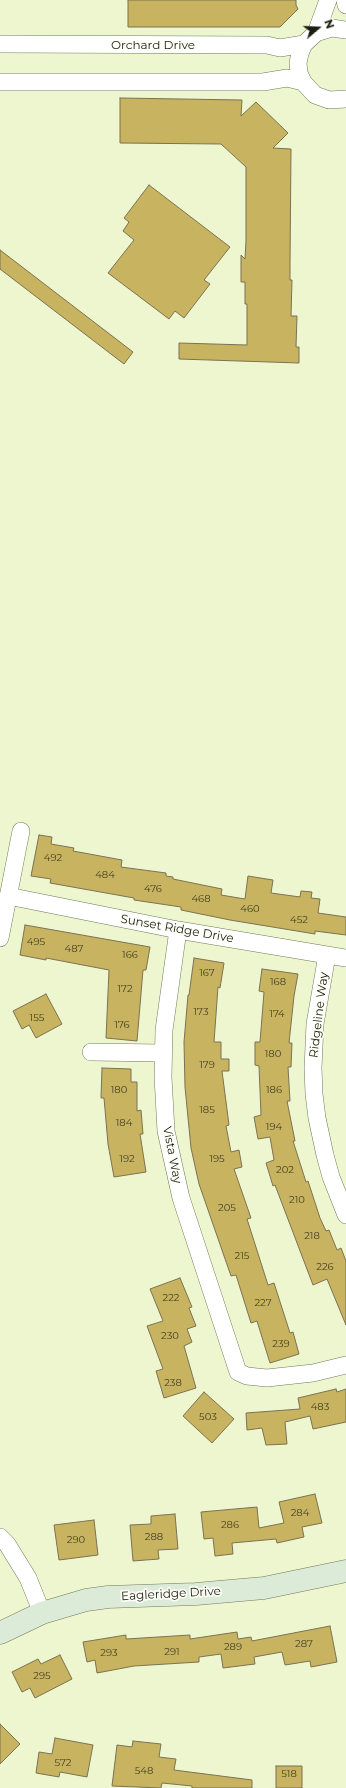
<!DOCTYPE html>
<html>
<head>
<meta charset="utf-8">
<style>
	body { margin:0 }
	#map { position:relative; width:346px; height:1788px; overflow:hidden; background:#eef6d0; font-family:Montserrat,sans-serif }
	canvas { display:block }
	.north { position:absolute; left:298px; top:8px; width:40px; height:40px; -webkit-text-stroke:3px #fdfff7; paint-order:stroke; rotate:71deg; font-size:11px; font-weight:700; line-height:16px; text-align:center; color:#1c1e11 }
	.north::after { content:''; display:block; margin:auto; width:14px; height:18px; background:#1c1e11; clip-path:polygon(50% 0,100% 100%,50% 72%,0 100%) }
</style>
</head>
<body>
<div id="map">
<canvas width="346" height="1788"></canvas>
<div class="north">N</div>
</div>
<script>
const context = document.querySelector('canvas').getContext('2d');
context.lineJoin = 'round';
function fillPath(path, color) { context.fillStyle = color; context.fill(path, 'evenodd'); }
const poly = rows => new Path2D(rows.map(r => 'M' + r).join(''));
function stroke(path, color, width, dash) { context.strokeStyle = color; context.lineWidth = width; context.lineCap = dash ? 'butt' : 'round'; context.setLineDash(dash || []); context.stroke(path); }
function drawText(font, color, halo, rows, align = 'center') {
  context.font = font + ' Montserrat,sans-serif'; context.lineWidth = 3.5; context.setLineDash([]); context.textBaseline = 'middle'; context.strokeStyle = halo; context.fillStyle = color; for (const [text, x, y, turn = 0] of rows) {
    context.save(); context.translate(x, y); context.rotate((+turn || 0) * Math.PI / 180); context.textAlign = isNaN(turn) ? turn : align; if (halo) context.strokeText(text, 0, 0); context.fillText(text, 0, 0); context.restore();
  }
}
const building = poly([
	[128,0,296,0,296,5,298,9,280,27,128,27,128,0],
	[120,98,242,100,241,116,256,102,288,133,273,148,291,149,290,264,290,280,292,280,291,316,297,316,296,347,299,347,299,363,179,359,179,343,247,345,247,304,245,304,245,282,241,282,241,255,245,259,246,241,246,167,221,144,120,143,120,98],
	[149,185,230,247,204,280,210,284,184,318,175,311,169,319,108,273,134,240,123,231,129,222,124,218,149,185],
	[0,250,133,352,124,364,0,269,0,250],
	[39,835,52,837,51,844,74,848,73,851,122,860,121,867,166,873,166,876,173,877,173,879,222,889,221,895,245,899,248,876,273,880,271,893,300,897,301,891,312,892,311,898,320,899,318,913,346,917,346,935,315,931,315,934,230,920,181,910,181,907,134,900,134,898,50,883,51,879,31,876,39,835],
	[25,925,150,947,146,970,143,970,137,1041,106,1038,109,970,46,958,46,960,20,955,25,925],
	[194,958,224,963,220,988,218,987,214,1042,221,1042,221,1059,229,1059,229,1071,222,1071,229,1125,226,1126,231,1152,239,1150,242,1167,234,1169,251,1218,247,1219,268,1285,274,1283,290,1333,293,1332,299,1354,270,1363,257,1321,251,1323,236,1275,231,1276,199,1184,191,1148,185,1087,184,1042,188,995,189,995,194,958],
	[262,969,298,974,294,996,289,1043,292,1043,291,1067,288,1067,290,1101,287,1101,295,1141,293,1141,306,1182,308,1181,320,1218,326,1231,329,1230,337,1250,341,1248,346,1261,346,1325,327,1279,313,1285,275,1185,273,1186,266,1163,274,1160,270,1137,258,1139,254,1117,261,1115,259,1066,255,1065,255,1042,260,1042,264,992,259,991,262,969],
	[46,994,62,1024,36,1038,29,1025,22,1029,13,1011,46,994],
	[102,1068,131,1069,131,1082,137,1082,137,1111,141,1110,143,1134,140,1134,146,1172,114,1177,108,1144,104,1098,101,1098,102,1068],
	[180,1278,192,1307,189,1308,196,1326,187,1329,192,1342,184,1346,196,1388,164,1398,156,1371,163,1369,147,1326,163,1321,150,1289,180,1278],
	[336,1389,337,1392,346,1389,346,1422,313,1429,310,1416,285,1422,287,1444,266,1445,262,1428,247,1430,246,1413,300,1409,298,1398,336,1389],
	[204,1392,234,1419,212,1443,183,1416,204,1392],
	[315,1494,322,1523,302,1527,304,1537,277,1543,276,1539,232,1543,233,1554,215,1556,213,1538,204,1539,201,1512,257,1507,259,1528,284,1523,279,1502,315,1494],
	[175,1514,178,1549,158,1550,159,1559,133,1561,130,1525,151,1524,151,1516,175,1514],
	[94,1520,98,1555,59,1560,54,1525,94,1520],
	[330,1626,337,1662,311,1667,310,1661,285,1665,282,1652,254,1657,255,1664,223,1668,221,1654,199,1657,199,1662,134,1666,97,1673,95,1660,87,1662,83,1642,126,1635,126,1639,190,1635,190,1639,237,1632,238,1639,251,1637,252,1641,330,1626],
	[60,1655,72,1679,35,1698,30,1688,22,1692,12,1672,38,1659,41,1664,60,1655],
	[0,1724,20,1744,0,1764,0,1724],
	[55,1738,93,1745,87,1777,60,1772,59,1777,36,1773,39,1752,52,1754,55,1738],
	[133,1741,161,1744,159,1757,176,1759,174,1770,252,1780,252,1788,192,1788,192,1786,162,1783,161,1788,112,1786,117,1745,132,1747,133,1741],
	[276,1766,302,1766,302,1788,276,1788,276,1766]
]);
const minor = poly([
	[345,0,346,5],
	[346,30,332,28,316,33,304,44,300,53,298,63,299,73,303,82,315,95,329,100,346,99],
	[316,33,328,0],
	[0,44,267,45,280,48,304,44],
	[0,82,263,82,287,78,303,82],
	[8,896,178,930,346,958],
	[178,930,164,1030,163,1077,166,1131,181,1198,238,1372,247,1376,267,1378,313,1373,346,1365],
	[0,938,21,831],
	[327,955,315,1024,313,1068,314,1094,317,1118,325,1155,331,1177,346,1215],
	[91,1052,162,1053],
	[0,1537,7,1544,28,1578,42,1613]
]);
const secondary = poly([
	[0,1633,42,1613,86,1600,108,1597,196,1594,264,1588,346,1571]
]);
const numberNames = [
	["492",53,858],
	["484",105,875],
	["476",153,889],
	["468",201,899],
	["460",250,909],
	["452",299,920],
	["495",36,942],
	["487",74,949],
	["166",130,955],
	["167",207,973],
	["168",278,982],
	["172",125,989],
	["173",201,1012],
	["174",277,1014],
	["155",37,1018],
	["176",122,1025],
	["180",273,1054],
	["179",207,1065],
	["180",119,1090],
	["186",274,1090],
	["185",207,1110],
	["184",124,1123],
	["194",274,1127],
	["192",127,1159],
	["195",217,1159],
	["202",285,1170],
	["210",297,1200],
	["205",227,1208],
	["218",312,1236],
	["215",242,1256],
	["226",325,1267],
	["222",171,1298],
	["227",263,1303],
	["230",170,1336],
	["239",281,1344],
	["238",173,1383],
	["483",320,1407],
	["503",208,1417],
	["284",300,1513],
	["286",230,1525],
	["288",154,1537],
	["290",76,1540],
	["287",304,1644],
	["289",233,1647],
	["291",172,1652],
	["293",109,1653],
	["295",42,1676],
	["572",63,1763],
	["548",144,1771],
	["518",289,1774]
];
const streetNames = [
	["Orchard Drive",153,45],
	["Sunset Ridge Drive",177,929,10],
	["Ridgeline Way",319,1015,-83],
	["Vista Way",172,1155,79],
	["Eagleridge Drive",171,1594,-3]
];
fillPath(building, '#c7b360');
stroke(building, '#7b7251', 1);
stroke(minor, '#727958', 18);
stroke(secondary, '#727958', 23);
stroke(minor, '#fff', 17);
stroke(secondary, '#dcead8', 22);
drawText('10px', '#474325', null, numberNames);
drawText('12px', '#1c1e11', '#fdfff7', streetNames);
</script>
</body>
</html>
